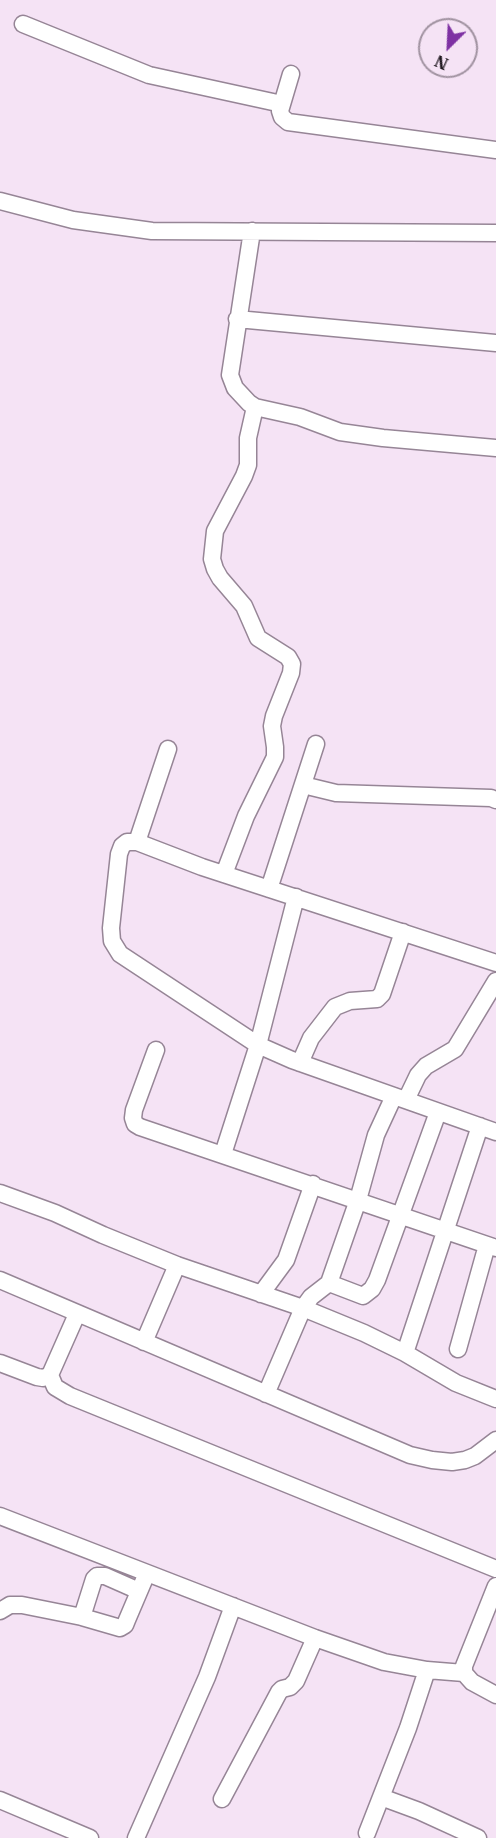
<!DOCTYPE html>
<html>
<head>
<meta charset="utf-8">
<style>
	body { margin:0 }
	#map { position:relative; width:496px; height:1838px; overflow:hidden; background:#f5e3f5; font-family:"IBM Plex Serif",serif }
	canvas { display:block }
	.north { position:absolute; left:418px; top:18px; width:60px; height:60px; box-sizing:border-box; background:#f5e3f5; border:2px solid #a092a0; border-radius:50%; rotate:204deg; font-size:16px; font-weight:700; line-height:24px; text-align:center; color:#201920 }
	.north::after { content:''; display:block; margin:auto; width:21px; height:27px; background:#7e31a3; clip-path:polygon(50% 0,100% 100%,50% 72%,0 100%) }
</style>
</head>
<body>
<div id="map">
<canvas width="496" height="1838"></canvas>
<div class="north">N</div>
</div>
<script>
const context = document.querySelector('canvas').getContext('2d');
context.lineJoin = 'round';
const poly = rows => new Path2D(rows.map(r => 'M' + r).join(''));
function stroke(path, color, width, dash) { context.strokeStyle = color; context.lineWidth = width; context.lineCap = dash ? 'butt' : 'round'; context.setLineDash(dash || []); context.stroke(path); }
const minor = poly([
	[23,24,149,75,282,104],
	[291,74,280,111,282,117,288,122,496,150],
	[0,201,73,220,152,231,496,233],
	[252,231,230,375,235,388,249,403,255,407,300,417,340,432,383,438,496,448],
	[237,319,496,343],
	[303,785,336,793,491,798,496,800],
	[137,842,168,749],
	[224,874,246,816,275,757,275,747,272,726,274,716,291,673,292,664,288,657,258,638,244,606,220,578,215,569,212,559,215,531,244,476,248,465,248,438,255,407],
	[269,889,316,744],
	[496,963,202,867,137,842,127,842,122,846,119,854,111,928,112,941,120,954,258,1045,292,1060,496,1132],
	[156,1050,134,1110,133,1118,135,1124,140,1127,496,1248],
	[300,1063,311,1038,335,1007,350,1001,377,999,382,994,403,932],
	[406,1100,418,1075,426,1066,455,1049,496,981],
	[223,1154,258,1045,296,897],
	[0,1193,55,1213,103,1235,177,1265,303,1308,364,1333,405,1353,456,1383,496,1399],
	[0,1280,410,1455,432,1460,452,1462,465,1460,475,1456,496,1440],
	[329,1283,363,1296,372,1289,377,1280,438,1112],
	[261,1294,286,1260,313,1184],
	[144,1342,177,1265],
	[458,1349,487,1245],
	[405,1353,480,1126],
	[0,1363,37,1377,43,1378,50,1375,77,1314],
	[50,1375,55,1387,70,1396,496,1569],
	[266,1394,303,1308,311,1297,329,1283,358,1200,376,1135,394,1096],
	[0,1516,315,1638,384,1662,427,1670,464,1673],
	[496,1586,464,1666,464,1673,472,1682,496,1695],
	[0,1611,10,1605,22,1605,82,1617,120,1628,125,1625,127,1620,147,1573],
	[82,1617,94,1579,97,1576,105,1576,139,1591],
	[381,1797,419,1811,478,1838],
	[222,1799,279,1692,282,1689,290,1687,296,1681,315,1638],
	[0,1800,90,1838],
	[367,1833,408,1728,427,1670],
	[136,1838,207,1677,233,1606]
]);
stroke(minor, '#968596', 19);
stroke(minor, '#fff', 16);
</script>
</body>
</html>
